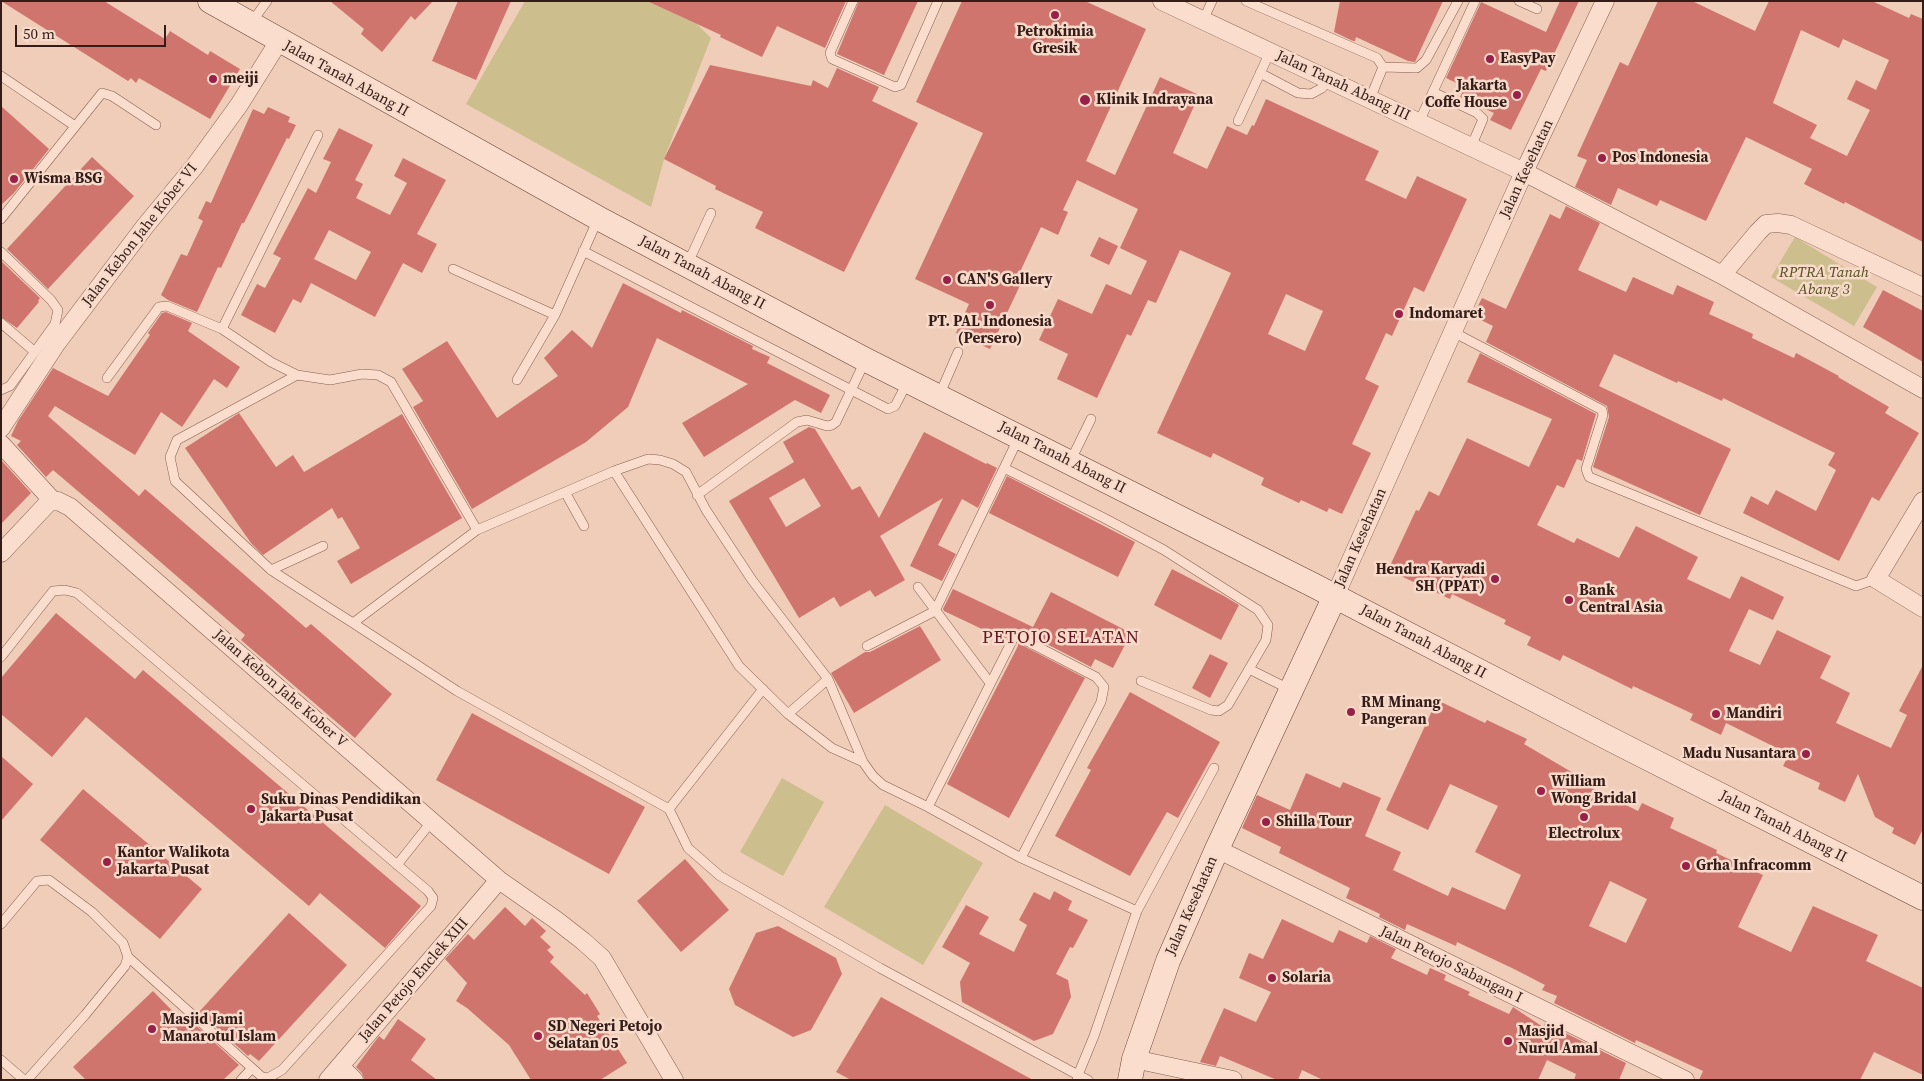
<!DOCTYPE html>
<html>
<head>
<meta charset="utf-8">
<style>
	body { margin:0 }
	#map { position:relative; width:1924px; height:1081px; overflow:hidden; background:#efcdb9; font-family:"Source Serif 4",serif }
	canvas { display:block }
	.frame { position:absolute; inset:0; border:2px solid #341d19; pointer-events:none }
	.scale { position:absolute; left:15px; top:25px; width:151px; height:22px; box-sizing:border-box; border:2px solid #341d19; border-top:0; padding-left:6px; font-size:15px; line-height:18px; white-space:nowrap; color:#341d19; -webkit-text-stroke:4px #f7dac9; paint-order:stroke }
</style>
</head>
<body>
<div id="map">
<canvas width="1924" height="1081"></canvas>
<div class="frame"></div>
<div class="scale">50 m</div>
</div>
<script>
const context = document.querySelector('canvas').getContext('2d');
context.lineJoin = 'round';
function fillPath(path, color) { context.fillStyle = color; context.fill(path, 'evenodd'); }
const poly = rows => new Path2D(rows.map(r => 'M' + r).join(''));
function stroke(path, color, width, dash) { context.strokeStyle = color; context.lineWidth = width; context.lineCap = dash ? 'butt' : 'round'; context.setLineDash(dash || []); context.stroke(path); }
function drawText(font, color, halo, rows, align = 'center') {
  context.font = font + ' "Source Serif 4",serif'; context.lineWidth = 5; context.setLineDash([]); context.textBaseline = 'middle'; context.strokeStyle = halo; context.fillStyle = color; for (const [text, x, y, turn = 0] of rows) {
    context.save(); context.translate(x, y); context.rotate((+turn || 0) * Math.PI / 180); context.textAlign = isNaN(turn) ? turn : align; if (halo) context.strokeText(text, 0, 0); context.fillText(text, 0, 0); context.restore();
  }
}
const green = poly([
	[525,1,648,1,697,24,711,38,664,159,651,207,466,104],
	[1795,237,1877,287,1854,326,1771,277],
	[782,778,824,802,783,876,740,852],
	[885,805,983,863,923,965,824,907]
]);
const building = poly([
	[1,1,104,1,165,39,170,31,208,55,210,51,240,69,210,119,139,78,136,83,131,78,128,81],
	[330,1,433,1,415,20,411,16,382,52,361,34,364,29],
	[458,1,511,1,476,80,432,61],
	[647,1,846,1,825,48,777,26,762,57,720,37,721,35],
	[859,1,918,1,884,75,837,54],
	[962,1,1085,1,1146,29,1086,161,1115,175,1160,77,1199,95,1173,153,1207,169,1227,126,1247,135,1252,125,1254,126,1266,99,1379,151,1365,180,1406,199,1417,176,1467,199,1424,292,1414,287,1392,336,1386,333,1365,379,1379,386,1352,444,1371,453,1342,514,1329,508,1327,512,1301,500,1299,503,1261,485,1264,478,1213,453,1211,458,1157,433,1231,273,1180,250,1156,303,1148,300,1131,336,1127,334,1097,398,1057,379,1068,354,1039,340,1058,299,1092,314,1106,284,1131,295,1147,261,1120,248,1138,209,1077,180,1063,210,1068,212,1058,235,1041,227,1019,274,1024,277,990,349,956,333,969,304,915,279,983,133,916,102],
	[1286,294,1323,311,1305,351,1268,334],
	[1340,1,1443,1,1415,62,1408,61,1356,37,1355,41,1353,41,1334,32],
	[1560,1,1579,1,1546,71,1541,69,1511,130,1490,120,1494,113,1460,97,1465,87,1446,78,1481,2,1546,32],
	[1658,1,1692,1,1755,31,1769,1,1872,1,1909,18,1911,14,1923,19,1923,242,1845,202,1844,204,1804,184,1812,169,1746,137,1706,221,1660,200,1657,206,1618,188,1611,205,1575,187,1587,160,1577,156,1620,62,1628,66],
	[1801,30,1839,48,1843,39,1889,60,1876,90,1856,80,1847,99,1870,110,1847,156,1810,138,1817,125,1773,103],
	[710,65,811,86,813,80,828,88,837,68,879,87,872,101,918,123,844,272,755,228,763,212,715,189,716,186,664,159],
	[1,106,49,149,14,193,1,205],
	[268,107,290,117,288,122,296,125,289,139,287,138,244,223,242,223,221,268,218,267,197,312,168,300,161,295,181,254,187,256,203,221,198,218,206,201,211,203,253,109,264,114],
	[339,128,373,145,355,180,363,184,356,198,390,215,407,183,394,176,403,158,446,180,417,234,437,244,422,273,403,263,375,317,311,283,301,303,293,299,275,333,241,315,257,284,265,288,281,258,273,254,308,188,316,193,331,162,323,159],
	[329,230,371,252,356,280,314,259],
	[92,157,134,196,48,289,7,249],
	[1566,206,1600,223,1578,270,1626,292,1633,277,1673,295,1677,285,1714,302,1709,314,1753,334,1752,338,1794,358,1796,353,1839,376,1838,377,1889,407,1885,413,1919,433,1879,501,1872,497,1839,561,1743,513,1751,496,1768,505,1776,490,1816,511,1836,470,1828,465,1835,453,1723,398,1722,401,1678,381,1677,383,1614,354,1599,386,1731,449,1700,515,1593,467,1609,417,1607,406,1486,342,1493,326,1473,316,1482,298,1506,309,1550,214,1560,219],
	[1099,237,1118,246,1109,265,1090,256],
	[1,261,40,298,38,301,39,302,17,328,1,317],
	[623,283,681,313,682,310,753,346,752,349,770,357,767,363,830,395,821,413,795,400,704,457,682,423,748,384,657,338,628,407,586,442,472,509,413,407,423,401,402,369,447,341,497,418,558,376,544,358,572,330,592,348],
	[1883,290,1923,311,1923,362,1863,327],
	[166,312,192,323,188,331,240,367,227,388,214,379,182,427,161,412,135,455,55,406,48,416,139,496,145,489,306,628,311,624,392,694,355,738,241,640,245,635,106,515,53,470,46,477,17,445,21,441,11,436,18,421,53,368,108,396,150,335,148,333,162,313],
	[1480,353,1596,414,1582,461,1577,459,1564,488,1557,485,1537,525,1574,543,1577,538,1619,558,1636,526,1698,557,1687,579,1730,599,1741,576,1784,597,1773,620,1749,609,1729,651,1760,665,1777,630,1831,656,1820,678,1850,693,1836,723,1891,748,1907,715,1899,711,1923,665,1923,829,1915,845,1892,833,1894,828,1875,817,1858,774,1845,802,1818,789,1820,783,1783,766,1789,754,1726,723,1721,735,1690,720,1693,714,1633,686,1632,689,1563,655,1560,661,1527,645,1531,637,1504,624,1506,620,1452,594,1450,599,1388,570,1416,510,1419,511,1429,491,1439,496,1467,438,1529,467,1552,419,1467,382],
	[239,413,276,467,293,455,304,472,402,414,462,518,351,584,337,561,360,548,342,517,338,519,332,508,263,555,251,543,239,526,185,448],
	[809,427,815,429,852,490,860,486,879,518,924,432,986,464,987,463,997,468,978,508,962,499,938,545,956,554,942,581,910,566,943,498,880,536,905,580,875,597,870,590,840,607,834,597,799,618,729,501,794,462,783,442],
	[804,478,821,506,786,527,769,498],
	[2,461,31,493,1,524,1,461],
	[1007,476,1135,542,1118,577,989,513],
	[1172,569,1224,596,1239,605,1221,640,1154,605],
	[953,589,1033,627,1051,592,1131,633,1113,668,1095,659,1091,667,1018,629,1011,630,1005,640,944,611,943,609],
	[56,613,135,679,143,670,421,906,385,948,320,893,309,906,86,717,52,757,1,714,1,678],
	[920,626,941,660,854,713,831,673,865,652,870,652],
	[1018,643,1085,678,1009,818,947,784,1018,646],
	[1210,654,1228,663,1210,698,1192,688],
	[1130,692,1220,742,1178,818,1167,812,1130,876,1055,836,1091,770,1087,768],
	[1437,700,1485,723,1487,720,1527,739,1524,744,1580,777,1578,781,1638,811,1642,803,1674,818,1670,828,1717,850,1716,853,1763,875,1738,927,1791,952,1813,906,1878,935,1866,961,1923,988,1923,1075,1874,1052,1860,1080,1699,1080,1703,1071,1636,1040,1635,1043,1554,1003,1557,996,1542,990,1545,985,1514,969,1457,942,1456,946,1407,924,1405,930,1379,917,1380,914,1346,898,1350,888,1279,853,1281,847,1242,828,1257,795,1290,810,1306,773,1340,788,1343,782,1381,798,1365,836,1401,852,1393,870,1448,896,1452,887,1505,910,1521,875,1475,852,1498,806,1450,784,1428,830,1386,810],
	[1610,881,1647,899,1626,943,1589,926],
	[472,713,645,807,609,874,436,780],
	[1,756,33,784,1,821],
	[83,789,202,889,160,939,40,840],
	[685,859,729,910,681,952,637,901],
	[1054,891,1072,901,1068,910,1088,920,1073,948,1070,947,1056,974,1068,980,1071,997,1053,1034,1034,1041,962,1002,960,982,970,963,942,947,966,905,989,917,979,934,1014,952,1027,925,1019,920,1034,892,1050,900],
	[505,907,525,926,532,918,546,931,540,937,551,947,547,950,554,957,550,962,585,995,587,993,600,1014,597,1016,627,1063,600,1080,531,1080,509,1045,467,1008,456,1001,467,983,445,959,468,934,474,940],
	[289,913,347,965,259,1061,250,1054,248,1056,199,1012],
	[1282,919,1333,943,1339,930,1367,943,1370,936,1396,949,1391,958,1427,975,1430,968,1446,975,1444,980,1470,992,1468,995,1509,1014,1513,1007,1543,1027,1545,1023,1626,1063,1619,1080,1574,1080,1576,1074,1547,1060,1538,1080,1323,1080,1302,1070,1298,1080,1277,1080,1220,1056,1216,1066,1200,1062,1224,1008,1256,1022,1271,992,1239,978,1249,953,1263,959],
	[778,926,836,958,842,974,811,1030,793,1037,735,1005,729,989,756,933],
	[153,991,187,1026,191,1021,239,1065,223,1080,86,1080,73,1067],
	[881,997,1033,1080,851,1080,836,1072],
	[398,1019,426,1039,411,1060,437,1080,364,1080,362,1073,356,1067,379,1036,384,1040]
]);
const lane = poly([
	[853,1,830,53,832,59,895,87,901,85,938,1],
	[1246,1,1377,58,1383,67,1370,99],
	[1519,1,1537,9],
	[1203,21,1212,1],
	[251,23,267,1],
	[1383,67,1417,68,1426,60,1458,1],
	[1260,73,1298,93,1311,94,1322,88,1329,80],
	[1,76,75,126],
	[1433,92,1477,113,1483,119,1471,147],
	[1238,121,1270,52],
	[1419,122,1475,1],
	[318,135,222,329,271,362,297,375,330,380,362,374,378,375,391,382,477,530],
	[1,219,102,93,112,96,156,125],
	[583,251,888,409,895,406,907,383],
	[1,252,51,300,58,310,55,324,10,386,1,390],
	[687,265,711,213],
	[453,269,555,315],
	[1,323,35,352],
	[1453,332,1602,410,1603,415,1586,469,1589,477,1856,586,1876,579],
	[297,375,177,440,170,457,175,481,271,570,331,609,353,623,477,530,614,471,648,459,660,460,673,464,686,472,706,510,752,580,828,679,863,762,873,776,883,785,928,807,1021,858,1137,911],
	[107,378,159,307,167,306,222,329],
	[517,380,555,315,598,219],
	[939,396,958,352],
	[1019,437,1004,468,1104,518,1164,550,1258,610,1268,625,1266,640,1228,705,1219,711,1211,710,1141,681],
	[1070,462,1091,419],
	[614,471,739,666,788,714,832,748,863,762],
	[565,492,584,526],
	[697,495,797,422,807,420,827,426,832,425,836,422,865,361],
	[271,570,323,546],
	[918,587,990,683],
	[353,623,457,691,669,809,688,848,720,876,880,968,1078,1075,1077,1080],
	[867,646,935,611,1004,468],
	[1,657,53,591,65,590,77,593,428,891,433,898,431,906,282,1070,268,1078,262,1077,128,957],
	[1249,669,1291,690],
	[788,714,828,679],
	[928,807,1015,635,1096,677,1104,687,1101,702,1021,858],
	[669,809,763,689],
	[397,865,432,821],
	[1,924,37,881,49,880,92,912,123,943,128,957,125,966,85,1015,27,1080],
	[1,1060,24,1080],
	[241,1080,252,1068],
	[1088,1080,1078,1075,1094,1036,1137,911,1214,768]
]);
const street = poly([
	[1162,1,1524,172,1722,275,1923,389],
	[1722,275,1758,232,1766,224,1778,223,1791,225,1923,287],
	[1,428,56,344,146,225,194,167,239,105,279,41],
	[1,444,53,501],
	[1923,501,1876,579,1923,608],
	[1,553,49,502,58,501,70,507,499,880,556,920,583,941,602,958,674,1080],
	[1335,596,1524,172,1605,1],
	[1217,849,1685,1080],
	[1134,1059,1233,1080],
	[340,1066,354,1080],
	[328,1080,499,880]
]);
const secondary = poly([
	[210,1,598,218,866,360,1313,585,1614,741,1923,898],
	[1130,1080,1134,1059,1168,961,1217,849,1335,596]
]);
const markers = [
	[1055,15,5,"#982149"],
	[1490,59,5,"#982149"],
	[213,79,5,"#982149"],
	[1517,95,5,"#982149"],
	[1085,100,6,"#982149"],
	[1602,158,5,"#982149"],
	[14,179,5,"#982149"],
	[947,280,5,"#982149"],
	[990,305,5,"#982149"],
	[1399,314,5,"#982149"],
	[1495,579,5,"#982149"],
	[1569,600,5,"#982149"],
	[1351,712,5,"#982149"],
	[1716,714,5,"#982149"],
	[1806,754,5,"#982149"],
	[1541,791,5,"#982149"],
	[251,809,5,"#982149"],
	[1584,817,5,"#982149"],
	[1266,822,5,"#982149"],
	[107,862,5,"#982149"],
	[1686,866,5,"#982149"],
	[1272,978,5,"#982149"],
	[152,1029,5,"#982149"],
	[538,1036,5,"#982149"],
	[1508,1041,5,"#982149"]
];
const poiNames = [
	["Petrokimia",1055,32,"center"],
	["Gresik",1055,49,"center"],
	["EasyPay",1500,59],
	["meiji",223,79],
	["Jakarta",1507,86,"right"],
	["Coffe House",1507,103,"right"],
	["Klinik Indrayana",1096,100],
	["Pos Indonesia",1612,158],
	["Wisma BSG",24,179],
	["CAN'S Gallery",957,280],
	["Indomaret",1409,314],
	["PT. PAL Indonesia",990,322,"center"],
	["(Persero)",990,339,"center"],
	["Hendra Karyadi",1485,570,"right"],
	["SH (PPAT)",1485,587,"right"],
	["Bank",1579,591],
	["Central Asia",1579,608],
	["RM Minang",1361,703],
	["Pangeran",1361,720],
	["Mandiri",1726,714],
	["Madu Nusantara",1796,754,"right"],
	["William",1551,782],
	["Wong Bridal",1551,799],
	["Suku Dinas Pendidikan",261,800],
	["Jakarta Pusat",261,817],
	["Shilla Tour",1276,822],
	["Electrolux",1584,834,"center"],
	["Kantor Walikota",117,853],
	["Jakarta Pusat",117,870],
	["Grha Infracomm",1696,866],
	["Solaria",1282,978],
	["Masjid Jami",162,1020],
	["Manarotul Islam",162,1037],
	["SD Negeri Petojo",548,1027],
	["Selatan 05",548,1044],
	["Masjid",1518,1032],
	["Nurul Amal",1518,1049]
];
const streetNames = [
	["Jalan Tanah Abang II",346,79,29],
	["Jalan Tanah Abang III",1343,86,25],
	["Jalan Kesehatan",1527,169,-65],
	["Jalan Kebon Jahe Kober VI",140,235,-52],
	["Jalan Tanah Abang II",702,273,28],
	["Jalan Tanah Abang II",1062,458,27],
	["Jalan Kesehatan",1361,538,-66],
	["Jalan Tanah Abang II",1423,642,28],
	["Jalan Kebon Jahe Kober V",280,689,41],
	["Jalan Tanah Abang II",1783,827,27],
	["Jalan Kesehatan",1192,906,-66],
	["Jalan Petojo Sabangan I",1451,965,26],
	["Jalan Petojo Enclek XIII",414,980,-49]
];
const parkNames = [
	["RPTRA Tanah",1824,273],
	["Abang 3",1824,290]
];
const quarterNames = [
	["PETOJO SELATAN",1061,638]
];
fillPath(green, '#cdbf8d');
fillPath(building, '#d0756d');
stroke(lane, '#865e53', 10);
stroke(street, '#865e53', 19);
stroke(secondary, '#683f37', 25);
stroke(lane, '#faddcc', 9);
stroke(street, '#faddcc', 18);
stroke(secondary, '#faddcc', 24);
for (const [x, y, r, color] of markers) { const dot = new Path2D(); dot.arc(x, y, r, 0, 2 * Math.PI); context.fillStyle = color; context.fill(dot); stroke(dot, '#f7dac9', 2); }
drawText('bold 15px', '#341d19', '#f7dac9', poiNames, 'left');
drawText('15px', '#341d19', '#f7dac9', streetNames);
drawText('italic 15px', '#524e1f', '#f7dac9', parkNames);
context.letterSpacing = '1px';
drawText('18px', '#631720', '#f7dac9', quarterNames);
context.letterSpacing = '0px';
</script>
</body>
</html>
